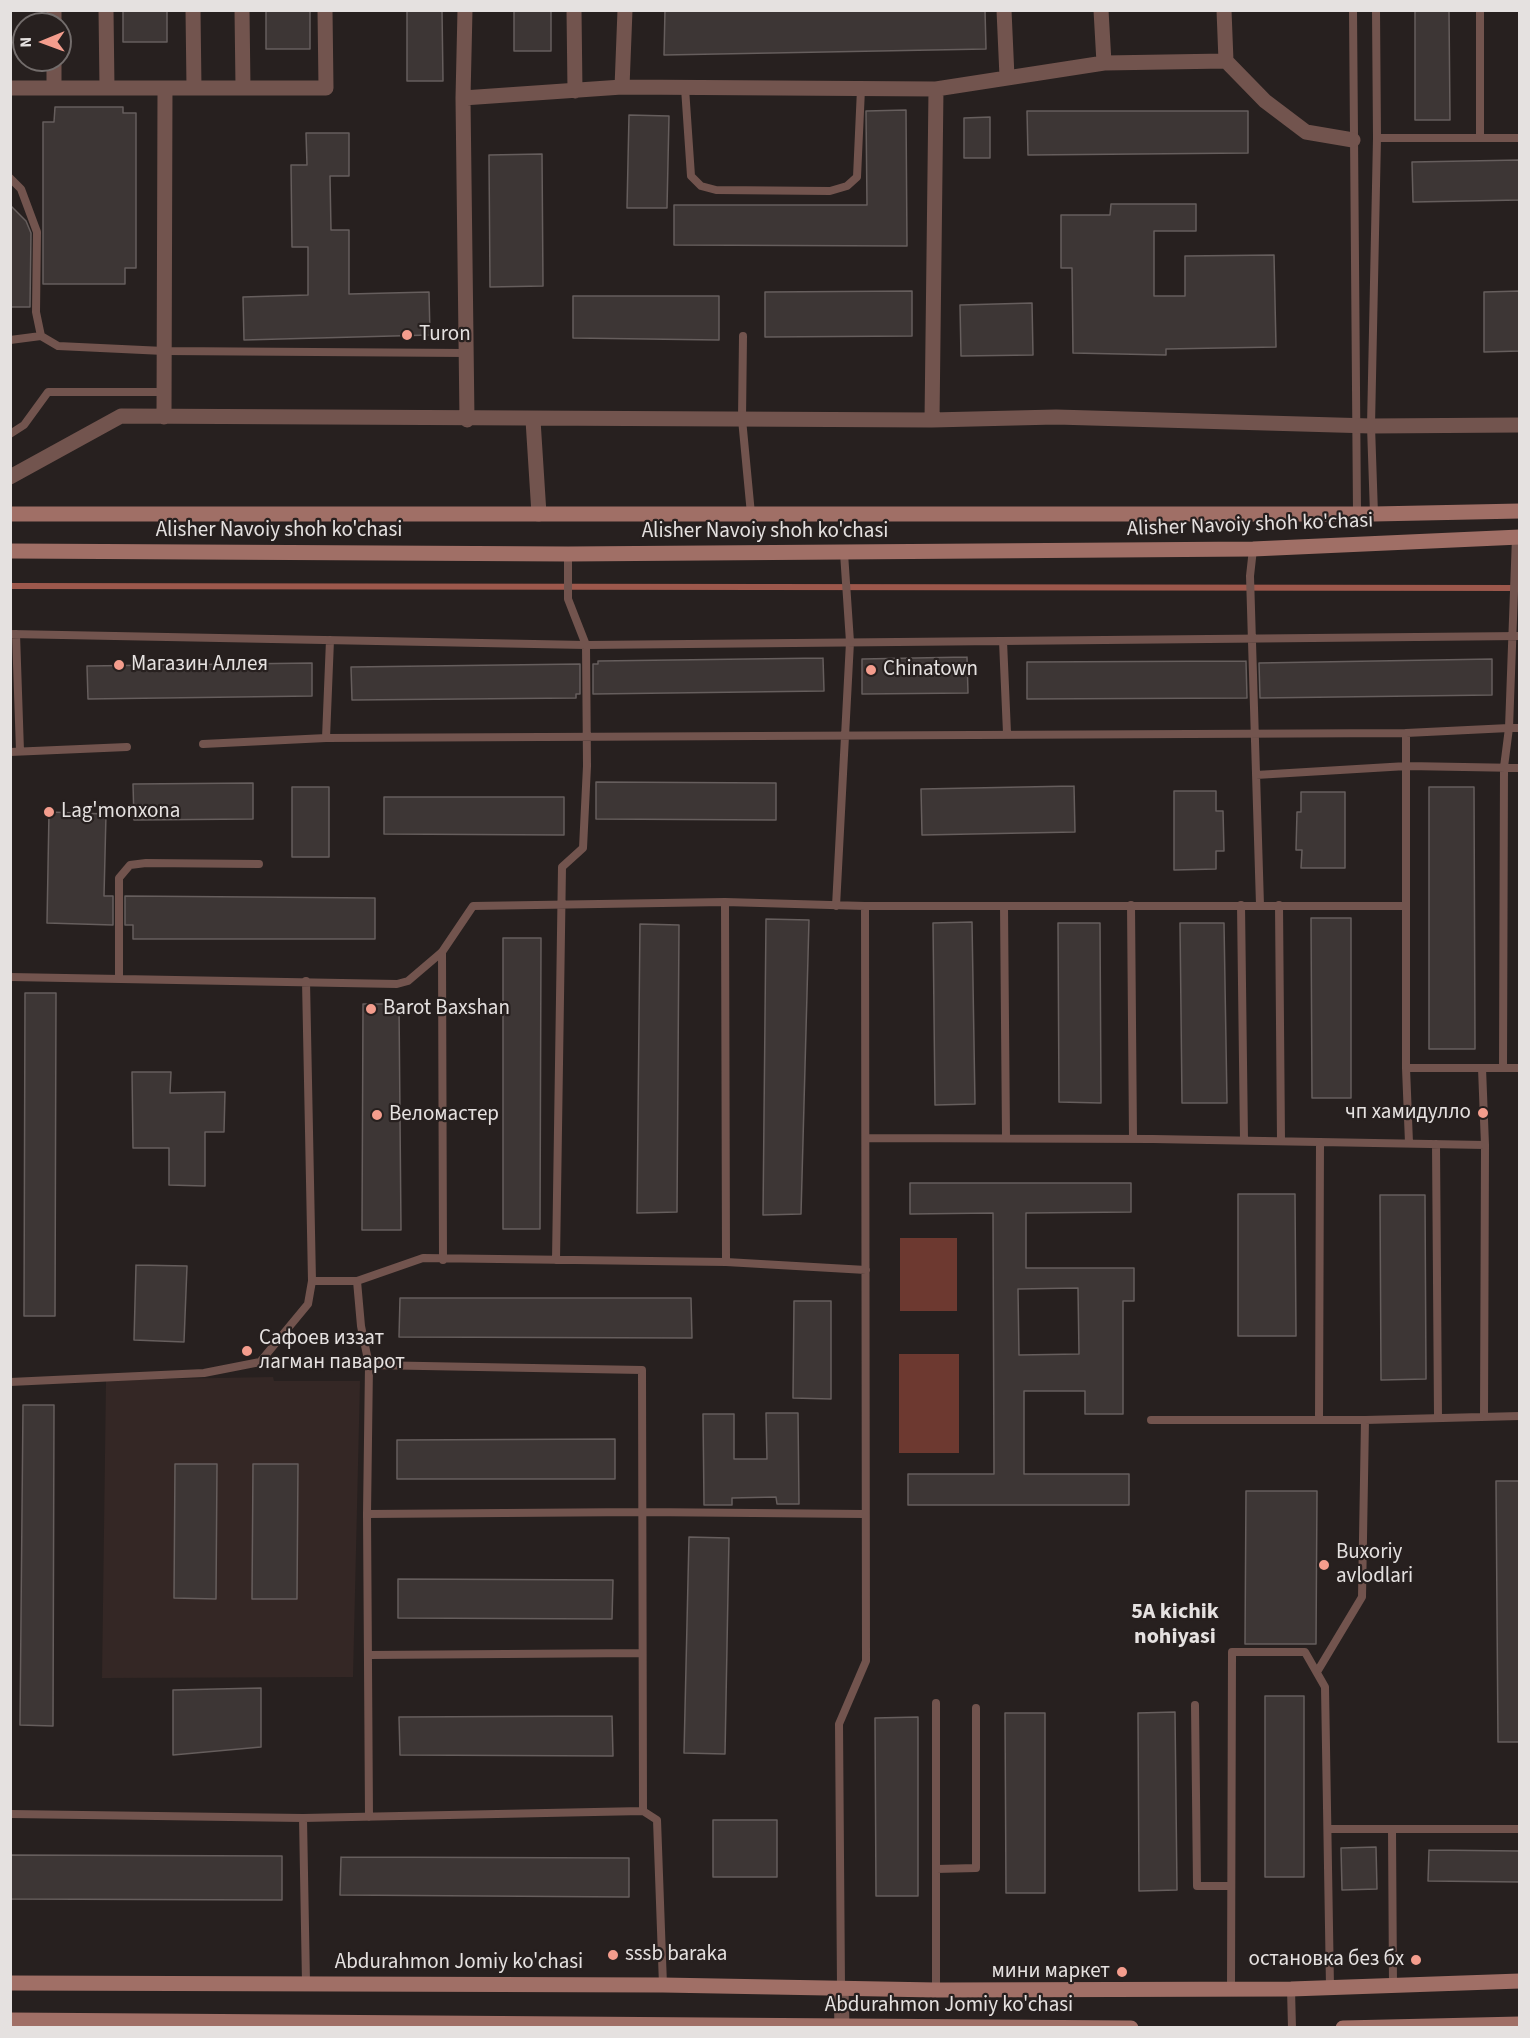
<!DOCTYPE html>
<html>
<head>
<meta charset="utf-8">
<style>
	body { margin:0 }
	#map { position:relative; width:1530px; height:2038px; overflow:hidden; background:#27201f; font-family:"Source Sans 3",sans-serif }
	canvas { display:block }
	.frame { position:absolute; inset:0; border:12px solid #e5e1e0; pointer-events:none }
	.north { position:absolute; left:12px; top:12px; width:60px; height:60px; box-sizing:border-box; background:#27201f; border:2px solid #736d6c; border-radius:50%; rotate:269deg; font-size:16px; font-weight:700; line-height:24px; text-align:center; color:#e5e1e0 }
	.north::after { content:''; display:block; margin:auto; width:21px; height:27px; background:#f49d8d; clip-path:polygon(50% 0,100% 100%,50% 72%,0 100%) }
</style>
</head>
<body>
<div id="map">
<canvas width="1530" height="2038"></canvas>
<div class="frame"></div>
<div class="north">N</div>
</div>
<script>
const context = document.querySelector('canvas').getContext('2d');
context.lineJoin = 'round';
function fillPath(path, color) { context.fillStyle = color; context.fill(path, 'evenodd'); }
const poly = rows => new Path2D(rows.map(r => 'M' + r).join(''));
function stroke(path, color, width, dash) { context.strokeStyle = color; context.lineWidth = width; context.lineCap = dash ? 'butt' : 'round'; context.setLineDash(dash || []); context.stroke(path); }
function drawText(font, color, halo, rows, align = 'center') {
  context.font = font + ' "Source Sans 3",sans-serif'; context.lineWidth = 4.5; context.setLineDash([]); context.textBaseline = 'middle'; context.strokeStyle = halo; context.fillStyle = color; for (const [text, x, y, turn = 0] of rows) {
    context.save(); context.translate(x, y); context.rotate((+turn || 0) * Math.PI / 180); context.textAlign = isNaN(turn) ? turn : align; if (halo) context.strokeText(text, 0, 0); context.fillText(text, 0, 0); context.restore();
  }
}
const built = poly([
	[273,1377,274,1381,360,1381,353,1677,102,1678,106,1380]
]);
const green = poly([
	[900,1238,957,1238,957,1311,900,1311],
	[899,1354,959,1354,959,1453,899,1453]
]);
const stream = poly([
	[10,586,1520,588]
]);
const building = poly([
	[123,10,167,10,167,42,123,42,123,10],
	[266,10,310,10,310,49,266,49,266,10],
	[407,10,442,10,443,81,407,81,407,10],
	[514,10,551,10,551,51,514,51,514,10],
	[665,10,985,10,986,49,664,55,665,10],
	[1415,10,1449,10,1450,120,1415,120,1415,10],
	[55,107,123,107,123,113,136,113,136,268,125,268,125,284,43,284,43,122,54,122,55,107],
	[906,110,907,246,674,245,674,205,867,205,866,111,906,110],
	[1027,111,1248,111,1248,153,1028,155,1027,111],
	[629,115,669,116,667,208,627,208,629,115],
	[990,117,990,158,964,158,964,118,990,117],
	[306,133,349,133,349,176,330,176,331,230,349,230,349,294,429,292,430,335,244,340,243,297,308,295,308,247,292,247,291,165,307,165,306,133],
	[542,154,543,286,490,287,489,155,542,154],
	[1520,160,1520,200,1413,202,1412,162,1520,160],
	[1111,204,1196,204,1196,231,1154,231,1154,296,1185,296,1185,256,1274,255,1276,347,1166,349,1166,355,1073,353,1072,268,1061,268,1061,215,1110,215,1111,204],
	[10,205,26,221,31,233,30,307,10,307,10,205],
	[912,291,912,336,765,337,765,292,912,291],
	[1520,291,1520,351,1484,352,1484,292,1520,291],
	[573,296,719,296,719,340,573,338,573,296],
	[1032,303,1033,355,961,356,960,305,1032,303],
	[967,657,968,693,862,694,862,659,967,657],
	[823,658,824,691,593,694,593,664,598,664,598,661,823,658],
	[1492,659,1492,695,1260,698,1259,663,1492,659],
	[1246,661,1247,698,1027,699,1027,662,1246,661],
	[312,663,312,696,88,699,87,666,312,663],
	[580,664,580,694,576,694,576,698,352,700,351,667,580,664],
	[596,782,776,783,776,820,596,819,596,782],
	[253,783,253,819,134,820,133,784,253,783],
	[1074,786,1075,832,922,835,921,789,1074,786],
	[292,787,329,787,329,857,292,857,292,787],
	[1429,787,1474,787,1475,1049,1429,1049,1429,787],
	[1174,791,1216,791,1216,811,1223,811,1224,851,1216,851,1216,869,1174,870,1174,791],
	[1301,792,1345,792,1345,868,1301,868,1302,850,1296,850,1297,812,1301,812,1301,792],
	[384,797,564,797,564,835,384,834,384,797],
	[49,812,106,814,104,896,113,896,113,925,47,923,49,812],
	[125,896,375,898,375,939,133,939,133,925,125,925,125,896],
	[1311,918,1351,918,1351,1098,1312,1098,1311,918],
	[766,919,809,920,801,1214,763,1215,766,919],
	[972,922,975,1104,935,1105,933,923,972,922],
	[1058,923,1100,923,1101,1103,1059,1102,1058,923],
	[1180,923,1224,923,1227,1103,1182,1103,1180,923],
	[640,924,679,925,677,1212,637,1213,640,924],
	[503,938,541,938,540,1229,503,1229,503,938],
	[25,993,56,993,55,1316,24,1316,25,993],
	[363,1004,399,1004,401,1230,362,1230,363,1004],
	[132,1072,171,1072,170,1093,225,1092,224,1132,205,1132,205,1186,169,1185,169,1148,133,1148,132,1072],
	[910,1183,1131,1183,1131,1212,1026,1213,1026,1268,1134,1268,1134,1301,1123,1301,1123,1414,1085,1414,1085,1391,1024,1391,1024,1474,1129,1474,1129,1505,908,1505,908,1474,994,1474,993,1213,910,1214,910,1183],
	[1078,1288,1079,1354,1019,1355,1018,1289,1078,1288],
	[1238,1194,1295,1194,1296,1336,1238,1336,1238,1194],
	[1380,1195,1425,1195,1426,1379,1381,1380,1380,1195],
	[136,1265,187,1266,184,1342,134,1340,136,1265],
	[400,1298,691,1298,692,1338,399,1337,400,1298],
	[794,1301,831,1301,831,1399,793,1398,794,1301],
	[23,1405,54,1405,53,1726,20,1725,23,1405],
	[766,1413,798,1413,799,1504,777,1504,776,1497,732,1498,732,1505,704,1505,703,1414,734,1414,734,1459,767,1459,766,1413],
	[615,1439,615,1479,397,1479,397,1440,615,1439],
	[175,1464,217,1464,216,1599,174,1598,175,1464],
	[253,1464,298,1464,297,1599,252,1599,253,1464],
	[1496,1481,1520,1481,1520,1742,1498,1742,1496,1481],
	[1246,1491,1317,1491,1316,1644,1245,1644,1246,1491],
	[689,1537,729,1538,725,1754,684,1753,689,1537],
	[398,1579,613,1580,612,1619,398,1618,398,1579],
	[261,1688,261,1747,173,1755,173,1690,261,1688],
	[1265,1696,1304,1696,1304,1877,1265,1877,1265,1696],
	[1175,1712,1177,1890,1139,1891,1138,1713,1175,1712],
	[1005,1713,1045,1713,1045,1893,1006,1893,1005,1713],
	[612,1716,613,1756,400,1755,399,1717,612,1716],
	[918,1717,918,1896,876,1896,875,1718,918,1717],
	[713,1820,777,1820,777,1877,713,1877,713,1820],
	[1376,1847,1377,1889,1342,1890,1341,1848,1376,1847],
	[1429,1850,1520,1851,1520,1882,1428,1881,1429,1850],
	[10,1855,282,1856,282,1900,10,1899,10,1855],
	[341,1857,629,1858,629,1897,340,1895,341,1857]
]);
const lane = poly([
	[1353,10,1357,513],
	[1480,10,1480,138],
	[685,88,691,176,701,186,716,190,830,191,847,186,857,177,861,89],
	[1377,138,1520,138],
	[10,178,21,189,37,232,36,312,41,336,58,346,164,351,466,353],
	[743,336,742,419,751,514],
	[10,340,41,336],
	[10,434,24,425,48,392,164,392],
	[1374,514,1371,426,1377,138,1376,10],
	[1253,549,1250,576,1260,905],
	[10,634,586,645,1520,636],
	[16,634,20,751],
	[330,640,326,738,1406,733],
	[1003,641,1007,733],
	[203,744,326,738],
	[10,752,127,747],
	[1256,775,1407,766,1520,768],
	[725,902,726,1262],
	[1131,905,1133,1139],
	[1241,905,1244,1140],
	[1279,905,1281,1141],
	[836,906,850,642,844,553],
	[1004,906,1006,1138],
	[442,952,443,1260],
	[10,977,397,984,408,981,442,952,473,906,725,902,865,906,1406,906],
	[119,977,119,878,130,865,146,863,259,864],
	[1406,1068,1520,1068],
	[1503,1068,1504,767,1509,728,1520,728],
	[866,1138,1153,1139,1485,1145,1482,1068],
	[1409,1143,1406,1068,1406,733,1509,728,1516,537],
	[1436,1144,1438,1417],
	[556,1260,562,867,583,848,587,766,586,645,568,599,568,554],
	[312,1281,357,1281,423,1258,726,1262,866,1270],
	[357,1281,361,1326,369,1365,367,1514,369,1817],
	[369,1365,642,1370,643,1811,657,1820,663,1985],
	[10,1382,204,1373,260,1362,308,1304,312,1281,306,981],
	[1484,1417,1485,1145],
	[1151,1420,1365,1420,1520,1416],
	[1319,1420,1320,1142],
	[367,1514,642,1512,864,1514],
	[369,1655,642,1653],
	[1317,1672,1362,1597,1365,1420],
	[936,1703,936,1990],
	[1195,1705,1197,1886,1230,1886],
	[10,1814,303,1818,643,1811],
	[303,1818,306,1983],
	[1328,1829,1520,1829],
	[1392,1829,1393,1986],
	[936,1869,976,1868,976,1708],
	[841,1987,839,1724,866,1661,865,906],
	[1231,1988,1232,1652,1305,1652,1325,1687,1330,1987],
	[1291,1989,1292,2028]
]);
const street = poly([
	[54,10,54,24],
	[106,10,107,88],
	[193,10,194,88],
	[242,10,243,88],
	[465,10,463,98,467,420],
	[574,10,575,91],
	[1004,10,1007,77],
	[1101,10,1104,63],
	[1224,10,1226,61],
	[54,60,54,88],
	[622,87,625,10],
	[10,88,326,88,325,10],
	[463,98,622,87,936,89],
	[164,417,165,88],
	[533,420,539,514],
	[932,420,936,89,1104,63,1226,61,1265,101,1306,132,1353,140],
	[10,477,121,416,932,420,1056,417,1371,426,1520,425],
	[841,1987,842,2028]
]);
const secondary = poly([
	[10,514,1374,514,1520,511],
	[10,551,568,554,1253,549,1520,537],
	[10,1983,663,1985,936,1990,1291,1989,1520,1981],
	[10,2020,1131,2028],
	[1343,2028,1520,2024]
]);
const markers = [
	[407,335,6,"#f49d8d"],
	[119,665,6,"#f49d8d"],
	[871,670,6,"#f49d8d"],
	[49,812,6,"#f49d8d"],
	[371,1009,6,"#f49d8d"],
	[1483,1113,6,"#f49d8d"],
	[377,1115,6,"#f49d8d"],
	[247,1351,6,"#f49d8d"],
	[1324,1565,6,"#f49d8d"],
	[613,1955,6,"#f49d8d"],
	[1416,1960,6,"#f49d8d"],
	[1122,1972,6,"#f49d8d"]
];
const poiNames = [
	["Turon",419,335],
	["Магазин Аллея",131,665],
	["Chinatown",883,670],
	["Lag'monxona",61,812],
	["Barot Baxshan",383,1009],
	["чп хамидулло",1471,1113,"right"],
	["Веломастер",389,1115],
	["Сафоев иззат",259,1339],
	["лагман паварот",259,1363],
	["Buxoriy",1336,1553],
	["avlodlari",1336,1577],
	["sssb baraka",625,1955],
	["остановка без бх",1404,1960,"right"],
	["мини маркет",1110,1972,"right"]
];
const streetNames = [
	["Alisher Navoiy shoh ko'chasi",1250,526,-2],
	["Alisher Navoiy shoh ko'chasi",279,531],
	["Alisher Navoiy shoh ko'chasi",765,532],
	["Abdurahmon Jomiy ko'chasi",459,1963],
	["Abdurahmon Jomiy ko'chasi",949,2006]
];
const neighbourhoodNames = [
	["5A kichik",1175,1613],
	["nohiyasi",1175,1638]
];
fillPath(built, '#342725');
fillPath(green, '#6d3930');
stroke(stream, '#9d584c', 6);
fillPath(building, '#3d3635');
stroke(building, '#665e5d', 1.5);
stroke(lane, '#72544e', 8);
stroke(street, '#72544e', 15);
stroke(secondary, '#a06f66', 15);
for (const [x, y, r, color] of markers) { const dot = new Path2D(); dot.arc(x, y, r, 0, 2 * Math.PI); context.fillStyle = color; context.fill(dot); stroke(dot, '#27201f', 2); }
drawText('21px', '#e5e1e0', '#27201f', poiNames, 'left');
drawText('21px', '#e5e1e0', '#27201f', streetNames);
drawText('bold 22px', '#e5e1e0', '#27201f', neighbourhoodNames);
</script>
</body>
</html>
